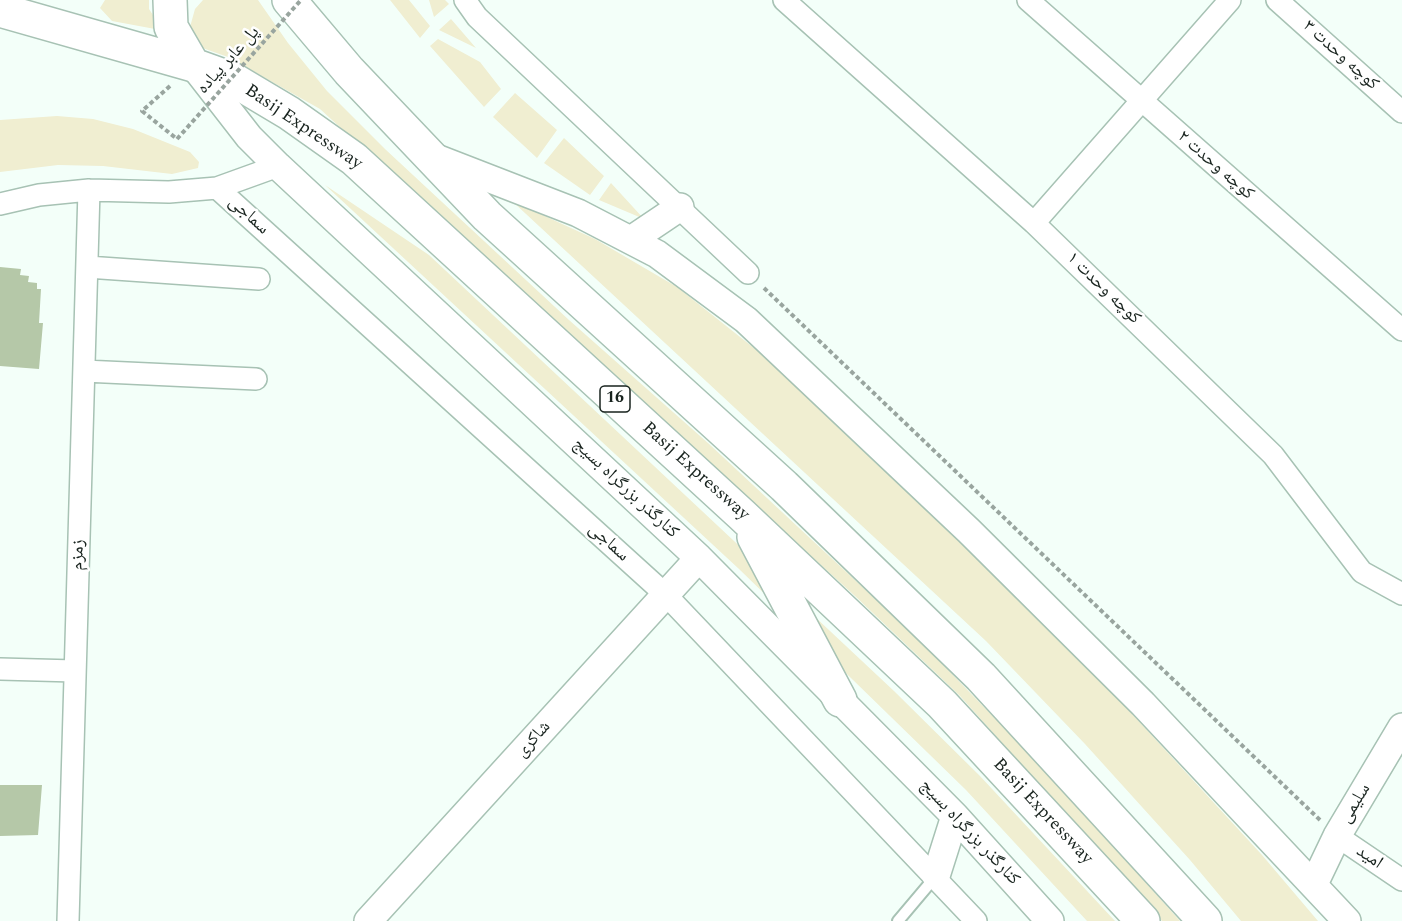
<!DOCTYPE html>
<html>
<head>
<meta charset="utf-8">
<style>
	body { margin:0 }
	canvas { display:block; background:#f3fff9 }
</style>
</head>
<body>
<canvas width="1402" height="921"></canvas>
<script>
const context = document.querySelector('canvas').getContext('2d');
context.lineJoin = 'round';
function fillPath(path, color) { context.fillStyle = color; context.fill(path, 'evenodd'); }
const poly = rows => new Path2D(rows.map(r => 'M' + r).join(''));
function stroke(path, color, width, dash) { context.strokeStyle = color; context.lineWidth = width; context.lineCap = dash ? 'butt' : 'round'; context.setLineDash(dash || []); context.stroke(path); }
function drawText(font, color, halo, rows, align = 'center') {
  context.font = font + ' Spectral,"Noto Naskh Arabic",serif'; context.lineWidth = 5; context.setLineDash([]); context.textBaseline = 'middle'; context.strokeStyle = halo; context.fillStyle = color; for (const [text, x, y, turn = 0] of rows) {
    context.save(); context.translate(x, y); context.rotate((+turn || 0) * Math.PI / 180); context.textAlign = isNaN(turn) ? turn : align; if (halo) context.strokeText(text, 0, 0); context.fillText(text, 0, 0); context.restore();
  }
}
const green = poly([
	[105,0,149,0,149,9,159,24,155,29,112,21,100,8],
	[203,0,258,0,288,43,327,91,385,149,569,320,708,443,916,637,1046,771,1180,921,1162,921,960,696,855,596,320,109,228,57,194,45,190,27,195,9],
	[390,0,409,0,430,26,420,38],
	[429,0,445,0,449,4,434,17],
	[451,19,476,48,439,30],
	[438,39,480,62,501,89,484,107,430,46],
	[515,93,557,130,537,158,493,117],
	[57,116,93,119,133,129,190,152,199,162,198,168,172,174,103,166,58,165,0,172,0,120],
	[564,138,604,176,590,195,544,163],
	[611,183,644,219,599,200],
	[325,185,429,255,894,691,980,776,1115,921,1087,921,966,790,739,569],
	[512,201,595,239,677,287,783,371,912,490,1110,690,1262,855,1318,921,1241,921,1190,860,1085,744,986,641]
]);
const building = poly([
	[0,267,21,269,20,275,29,276,28,282,37,283,37,289,41,289,39,323,43,323,39,369,0,366],
	[0,785,42,785,38,835,0,836]
]);
const path = poly([
	[170,86,142,111,177,139],
	[764,288,1320,820]
]);
const service = poly([
	[898,921,936,876]
]);
const minor = poly([
	[465,0,477,17,748,273],
	[784,0,1034,223,1273,455,1362,572,1402,594],
	[1028,0,1402,330],
	[1277,0,1402,112],
	[217,188,666,595,976,921],
	[0,204,39,195,89,190,169,192,217,188,278,166],
	[1034,223,1230,0],
	[87,267,259,279],
	[84,371,256,379],
	[0,669,75,671],
	[1337,836,1402,880],
	[68,921,89,190]
]);
const tertiary = poly([
	[193,65,249,137,278,166,699,558,955,816,1050,921],
	[431,156,578,213,657,254,746,320,969,531,1143,704,1347,921],
	[631,240,680,207],
	[936,876,955,816],
	[1314,884,1337,836,1402,727],
	[368,921,699,558]
]);
const trunk = poly([
	[170,0,171,27,193,65],
	[289,0,349,71,487,216,784,486,981,677,1205,921],
	[0,10,193,65,232,79,289,113,354,159,742,515,942,704,1143,921],
	[754,537,840,700]
]);
const pathBridge = poly([
	[177,139,301,0]
]);
const shields = [
	[615,399,30]
];
const shieldNames = [
	["16",615,399]
];
const streetNames = [
	["کوچه وحدت ۳",1340,56,42],
	["پل عابر پیاده",229,61,-48],
	["Basij Expressway",303,128,34],
	["کوچه وحدت ۲",1215,166,41],
	["سماجی",248,216,42],
	["کوچه وحدت ۱",1103,289,44],
	["Basij Expressway",695,472,42],
	["کنارگذر بزرگراه بسیج",625,489,43],
	["سماجی",608,543,42],
	["زمزم",79,555,-88],
	["شاکری",534,740,-48],
	["سلیمی",1356,804,-59],
	["Basij Expressway",1042,812,47],
	["کنارگذر بزرگراه بسیج",969,833,47],
	["امید",1369,858,34]
];
fillPath(green, '#f0eed1');
fillPath(building, '#b5c8a8');
stroke(service, '#a7c2b4', 14);
stroke(minor, '#a7c2b4', 24);
stroke(tertiary, '#a7c2b4', 30);
stroke(trunk, '#a7c2b4', 36);
stroke(path, '#99a59f', 4, [4.5, 3]);
stroke(service, '#fff', 10);
stroke(minor, '#fff', 21);
stroke(tertiary, '#fff', 27);
stroke(trunk, '#fff', 33);
stroke(pathBridge, '#99a59f', 4, [4.5, 3]);
for (const [x, y, w] of shields) { const box = new Path2D(); box.roundRect(x - w / 2, y - 13, w, 26, 4.5); context.fillStyle = '#fff'; context.fill(box); stroke(box, '#18231e', 1.5); }
drawText('bold 16px', '#18231e', null, shieldNames);
drawText('18px', '#18231e', '#fff', streetNames);
</script>
</body>
</html>
